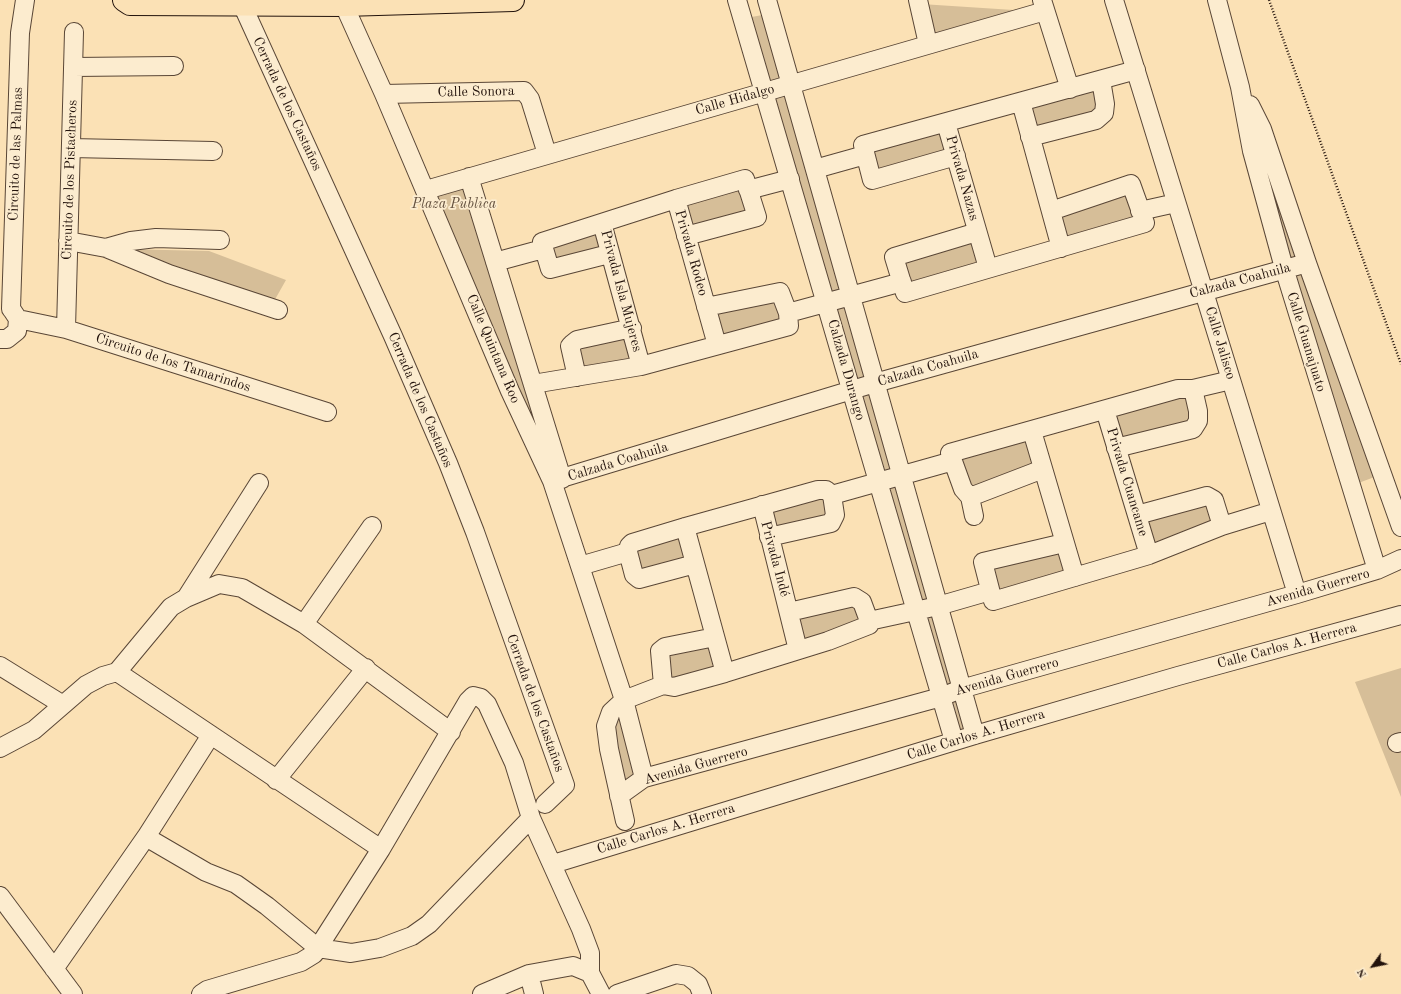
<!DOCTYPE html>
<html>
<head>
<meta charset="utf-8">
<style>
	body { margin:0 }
	#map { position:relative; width:1401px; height:994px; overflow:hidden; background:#fbe1b5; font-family:"Old Standard TT",serif }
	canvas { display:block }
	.north { position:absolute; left:1353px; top:946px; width:40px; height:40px; -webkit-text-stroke:3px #fceccf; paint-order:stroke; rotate:237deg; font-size:11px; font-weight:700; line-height:16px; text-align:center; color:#23130c }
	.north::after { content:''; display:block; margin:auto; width:14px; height:18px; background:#23130c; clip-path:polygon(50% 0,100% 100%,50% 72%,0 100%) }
</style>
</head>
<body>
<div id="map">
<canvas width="1401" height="994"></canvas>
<div class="north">N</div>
</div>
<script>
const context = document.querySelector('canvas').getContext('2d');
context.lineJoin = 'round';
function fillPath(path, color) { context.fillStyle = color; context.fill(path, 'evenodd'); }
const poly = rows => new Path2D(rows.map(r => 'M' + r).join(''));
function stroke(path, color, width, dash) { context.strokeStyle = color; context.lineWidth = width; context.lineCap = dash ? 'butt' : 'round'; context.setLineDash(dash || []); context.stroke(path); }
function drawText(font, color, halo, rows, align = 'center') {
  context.font = font + ' "Old Standard TT",serif'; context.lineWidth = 3.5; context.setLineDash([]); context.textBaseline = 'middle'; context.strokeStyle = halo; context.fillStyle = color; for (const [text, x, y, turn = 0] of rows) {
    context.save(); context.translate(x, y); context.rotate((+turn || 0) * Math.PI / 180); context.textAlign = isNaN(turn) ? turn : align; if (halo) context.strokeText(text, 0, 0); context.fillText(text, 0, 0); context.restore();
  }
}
const green = poly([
	[921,4,1029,11,930,41],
	[768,14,971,732,956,738,746,18],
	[1097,86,1101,108,1095,117,1032,133,1024,105],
	[945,124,954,156,873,179,865,146],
	[1261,131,1380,475,1353,485,1254,150],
	[744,180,755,216,688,234,678,200],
	[466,181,553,478,429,191],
	[1128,190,1142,222,1063,245,1054,213],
	[601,223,609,254,551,269,542,243],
	[974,235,984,267,906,291,896,258],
	[122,249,209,251,286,280,273,303],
	[779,293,788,324,718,344,708,308],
	[630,329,639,365,579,376,573,347],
	[1191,391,1196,421,1118,445,1108,412],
	[1031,434,1042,469,970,496,954,461],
	[825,492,833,519,771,534,764,507],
	[1209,498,1218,525,1151,552,1140,518],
	[683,533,691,562,640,574,633,547],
	[1062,545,1072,575,995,599,985,564],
	[853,599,866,625,799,648,792,614],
	[713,643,722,671,674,685,662,655],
	[1401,668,1401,797,1355,682],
	[623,704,642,778,620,794,612,714]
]);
const path = poly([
	[1269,0,1401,364]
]);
const minor = poly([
	[240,0,393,336,448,463,475,532,565,785,545,804],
	[737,0,954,741],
	[767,0,975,735],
	[918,0,928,44],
	[1042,0,1070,89],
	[1114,0,1297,594],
	[1217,0,1240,87,1252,151,1284,268,1377,570],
	[344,5,384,94,510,391,552,481,624,700,644,778],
	[73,67,174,66],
	[384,94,524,91,530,99,547,154],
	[1021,102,1061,248],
	[1250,105,1262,129,1307,263,1401,527],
	[946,123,988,268],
	[1030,137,1096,120,1104,113,1105,104,1101,80],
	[71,148,213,151],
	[956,156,872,180,863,145,1136,70],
	[815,169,865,155],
	[469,177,562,479],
	[426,190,1045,11],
	[748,190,790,179],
	[676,199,717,345],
	[1140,211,1176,203],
	[602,223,641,366],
	[977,232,894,257,905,293,1145,223,1131,184,1051,211],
	[68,241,106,248,169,274,278,310],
	[106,248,131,241,156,238,220,240],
	[609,254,550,269,542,242,676,199,745,179,757,217,686,236],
	[495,262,543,249],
	[11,309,20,33,25,0],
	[788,313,902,282],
	[18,319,66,329,327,412],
	[66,329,74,32],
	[0,339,7,339,17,331,18,319,12,310],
	[577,377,570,346,572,344,577,340,632,328],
	[533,384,641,366,789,326,788,313,780,292,706,307],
	[1105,410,1149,555],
	[1032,431,1075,577],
	[1116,448,1193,429,1198,421,1198,411,1193,389],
	[552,481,875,383,1307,263],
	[832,495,953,461],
	[970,497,1043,469],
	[762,505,798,650],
	[1137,515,1207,496,1214,500,1222,526],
	[974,516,970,497,963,489,950,453,1178,389,1193,389,1231,380],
	[685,527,725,673],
	[1064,543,983,562,993,601,1149,555,1222,526,1271,511],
	[695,564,639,579,634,575,628,552,629,546,632,543,685,527,818,490,826,490,832,495,835,515,831,523,769,537],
	[580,566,628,552],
	[186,598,259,483],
	[869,621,938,606,990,591],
	[304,624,372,526],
	[0,666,63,705],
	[117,672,381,849],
	[663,685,660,651,665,647,715,637],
	[1397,743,1401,742],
	[0,748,34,730,86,685,103,676,117,672,171,607,186,598,219,584,242,588,304,624,451,732],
	[276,780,366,668],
	[619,796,644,778,941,697,961,689,1297,594,1377,570,1401,559],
	[625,821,609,749,606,726,611,712,624,700,663,685,674,687,725,673,828,641,869,625,869,621,862,602,854,597,789,612],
	[146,837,206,872,236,884,267,906,318,948,351,953,380,948,412,936,429,924,531,818],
	[553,864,975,735,1178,676,1401,615],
	[0,896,73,994],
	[54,969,146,837,211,735],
	[529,974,534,994],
	[201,994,207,990,301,962,314,954,381,849,468,701,473,696,481,698,487,704,514,763,531,818,581,929,590,953,590,973],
	[482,994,529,974,573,966,590,973,601,994],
	[617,994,676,974,688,976,698,984,702,994]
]);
const major = poly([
	[124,0,130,4,344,5,513,0]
]);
const streetNames = [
	["Calle Sonora",476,92,-1],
	["Calle Hidalgo",735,100,-16],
	["Cerrada de los Castaños",287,104,65],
	["Circuito de las Palmas",16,154,-88],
	["Privada Nazas",962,178,74],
	["Circuito de los Pistacheros",70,180,-88],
	["Privada Rodeo",691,253,74],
	["Calzada Coahuila",1240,281,-15],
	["Privada Isla Mujeres",621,291,75],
	["Calle Guanajuato",1306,342,73],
	["Calle Jalisco",1220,343,73],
	["Calle Quintana Roo",493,349,67],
	["Circuito de los Tamarindos",173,363,18],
	["Calzada Coahuila",928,368,-16],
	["Calzada Durango",846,370,74],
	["Cerrada de los Castaños",420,400,67],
	["Calzada Coahuila",618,462,-17],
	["Privada Cuancame",1127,482,73],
	["Privada Indé",775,559,75],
	["Avenida Guerrero",1318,588,-16],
	["Calle Carlos A. Herrera",1287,646,-15],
	["Avenida Guerrero",1007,677,-16],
	["Cerrada de los Castaños",535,703,70],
	["Calle Carlos A. Herrera",976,735,-17],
	["Avenida Guerrero",696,766,-16],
	["Calle Carlos A. Herrera",666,829,-17]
];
const parkNames = [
	["Plaza Publica",454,204]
];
fillPath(green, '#d6be98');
stroke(minor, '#594636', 20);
stroke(major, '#23130c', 24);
stroke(path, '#23130c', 2.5, [1, 2]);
stroke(minor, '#fceccf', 18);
stroke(major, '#fbe1b5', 22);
drawText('14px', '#23130c', '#fceccf', streetNames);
drawText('italic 14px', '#624f3d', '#fceccf', parkNames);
</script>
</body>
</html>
